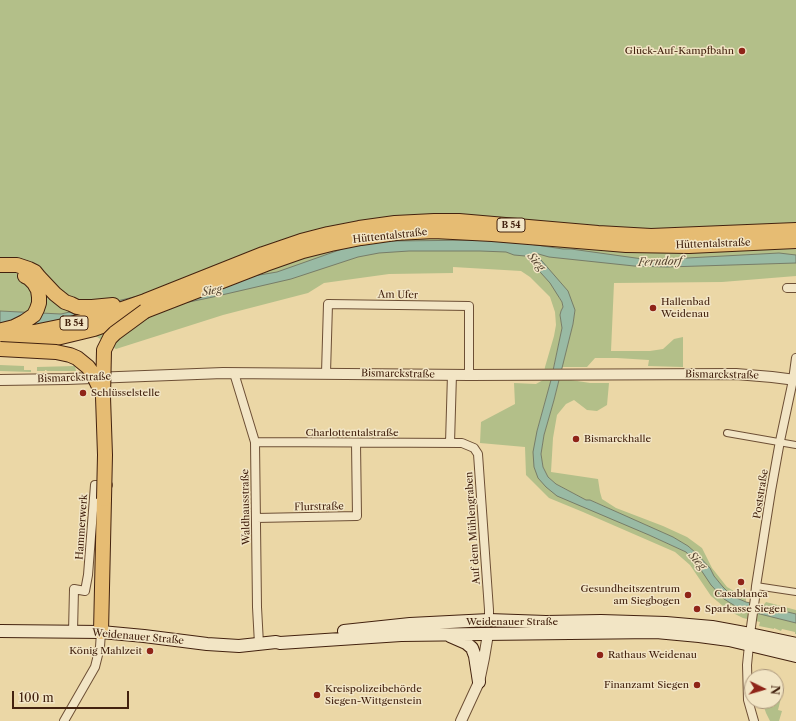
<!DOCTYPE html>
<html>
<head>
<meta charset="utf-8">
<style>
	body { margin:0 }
	#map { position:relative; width:796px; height:721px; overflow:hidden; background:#ebd7a6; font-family:"Libre Caslon Text",serif }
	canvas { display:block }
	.north { position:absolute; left:744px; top:669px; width:40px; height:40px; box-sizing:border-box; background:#f2e5c5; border:1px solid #ac977c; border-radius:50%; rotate:95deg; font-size:11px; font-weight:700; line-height:16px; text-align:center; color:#43220f }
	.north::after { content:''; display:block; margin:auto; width:14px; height:18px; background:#8f2418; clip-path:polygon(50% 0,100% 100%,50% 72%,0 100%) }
	.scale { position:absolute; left:12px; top:691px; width:117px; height:18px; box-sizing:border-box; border:2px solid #43220f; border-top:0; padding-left:5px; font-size:12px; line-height:14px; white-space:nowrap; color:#43220f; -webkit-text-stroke:3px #f2e5c5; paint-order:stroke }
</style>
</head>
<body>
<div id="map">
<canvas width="796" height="721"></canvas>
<div class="north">N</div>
<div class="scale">100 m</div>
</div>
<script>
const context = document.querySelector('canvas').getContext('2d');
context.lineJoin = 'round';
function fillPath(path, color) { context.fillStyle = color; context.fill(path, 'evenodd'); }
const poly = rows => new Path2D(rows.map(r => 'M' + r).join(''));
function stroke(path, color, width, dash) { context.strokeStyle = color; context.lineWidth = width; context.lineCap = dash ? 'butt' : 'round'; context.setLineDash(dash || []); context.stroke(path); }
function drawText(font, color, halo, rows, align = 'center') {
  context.font = font + ' "Libre Caslon Text",serif'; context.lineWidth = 3; context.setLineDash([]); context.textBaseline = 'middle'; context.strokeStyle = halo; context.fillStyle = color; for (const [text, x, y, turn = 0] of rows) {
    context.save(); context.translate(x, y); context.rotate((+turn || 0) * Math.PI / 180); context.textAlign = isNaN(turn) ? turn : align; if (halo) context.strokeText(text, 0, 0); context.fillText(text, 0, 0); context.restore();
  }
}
const green = poly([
	[0,0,796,0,796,276,722,282,614,283,611,351,650,351,663,349,674,339,683,337,683,367,648,366,649,360,617,358,595,358,587,367,562,367,573,324,575,310,558,296,562,302,563,307,561,311,560,315,562,328,550,384,537,431,538,478,649,535,686,552,740,609,796,623,796,634,795,634,795,632,782,629,781,631,774,628,774,629,759,626,760,622,743,618,729,611,711,596,690,565,675,552,583,512,549,498,526,475,525,447,480,443,481,422,515,404,514,383,536,384,543,380,545,367,554,336,556,325,555,312,550,297,530,277,521,271,453,267,453,273,389,274,324,283,308,293,223,315,116,349,61,314,0,311],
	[0,365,24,366,24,370,31,370,31,372,0,371],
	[75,366,76,371,47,371,46,370,45,370,45,371,37,371,37,367],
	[559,380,571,380,590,383,609,383,607,405,597,411,587,410,574,400,566,404,557,415,553,438,551,472,598,479,600,492,602,499,616,508,663,526,687,537,702,548,712,568,727,587,746,598,746,602,732,596,723,587,714,576,710,568,696,553,688,546,673,537,650,527,590,500,586,500,556,484,548,477,543,467,541,454,544,435,554,400],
	[766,602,796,610,796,614,762,607],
	[776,693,777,694,777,697,781,698,778,710,782,711,779,721,770,721,766,713,762,701,765,701,767,706,769,707,773,707,776,704,777,702]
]);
const water = poly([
	[481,240,529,244,563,249,571,249,650,260,779,253,796,255,796,263,667,267,634,266,549,257,535,253,568,291,575,310,573,324,554,400,544,435,541,454,543,467,548,477,556,484,586,500,590,500,673,537,688,546,696,553,710,568,714,576,723,587,732,596,746,602,796,614,796,623,740,609,724,599,711,585,697,564,686,552,649,535,557,496,546,487,538,478,534,467,533,452,537,431,551,380,562,328,560,315,561,311,563,307,562,302,550,283,532,263,525,256,514,255,506,252,480,251,409,251,379,253,358,257,291,279,213,297,127,315,59,330,0,328,0,311,61,314,147,294,277,272,345,248,373,242,395,241,481,240]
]);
const pedestrian = poly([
	[727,433,796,445],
	[756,586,796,592]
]);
const minor = poly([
	[787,288,796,288],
	[234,373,255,442,257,607,259,644],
	[326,373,328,304,469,306,469,375],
	[255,442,462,443,474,448,478,454,489,610,489,620],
	[450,443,452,374],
	[256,518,357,516,356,443],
	[73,632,74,589,85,591,88,575,95,485,108,485],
	[750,634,755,598,756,586,771,491,780,441,793,380,796,358],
	[749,645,747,665,748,700,754,721],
	[64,721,95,667,100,647,101,632]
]);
const tertiary = poly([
	[0,380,67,379,223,373,469,375,736,374,772,377,796,380],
	[461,721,479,682,484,658,488,634]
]);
const secondary = poly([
	[0,631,101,632,144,636,207,644,239,646,276,642,280,643,401,635,483,634,656,632,699,636,729,640,796,656],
	[344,631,410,624,489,620,546,622,601,621,666,623,712,627,750,634,796,644],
	[450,636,466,643,472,648,475,656,479,682]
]);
const trunk = poly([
	[0,265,17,265,29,269,35,272,39,277,55,294,65,302,71,304,77,307,92,307,113,305],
	[2,330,14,327,24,322,34,315,37,309,39,303,39,297,38,290,34,283,29,278,25,276],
	[0,336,34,332,68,325,116,311,145,301,263,254,301,241,328,234,359,228,395,223,434,221,459,221,598,233,651,236,796,230],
	[9,346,36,343,94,329,145,311,266,264,303,251,331,244,361,238,396,233,434,231,492,234,626,245,689,246,796,241],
	[101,632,104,499]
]);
const trunkBridge = poly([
	[0,349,56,352,70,355,77,358,88,367,93,374,101,391],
	[104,499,105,455,103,397,104,350,110,338,115,333,145,311]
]);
const markers = [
	[742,51,4,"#8f2418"],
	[653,308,4,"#8f2418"],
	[83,393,4,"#8f2418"],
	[576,439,4,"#8f2418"],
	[741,582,4,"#8f2418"],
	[688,595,4,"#8f2418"],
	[697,609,4,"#8f2418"],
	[150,651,4,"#8f2418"],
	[600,655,4,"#8f2418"],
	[697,685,4,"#8f2418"],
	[317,695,4,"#8f2418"]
];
const shields = [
	[511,225,28],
	[74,323,28]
];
const shieldNames = [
	["B 54",511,225],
	["B 54",74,323]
];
const poiNames = [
	["Glück-Auf-Kampfbahn",734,51,"right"],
	["Hallenbad",661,302],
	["Weidenau",661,314],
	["Schlüsselstelle",91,393],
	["Bismarckhalle",584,439],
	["Gesundheitszentrum",680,589,"right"],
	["am Siegbogen",680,601,"right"],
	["Casablanca",741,594,"center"],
	["Sparkasse Siegen",705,609],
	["König Mahlzeit",142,651,"right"],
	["Rathaus Weidenau",608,655],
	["Finanzamt Siegen",689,685,"right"],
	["Kreispolizeibehörde",325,689],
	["Siegen-Wittgenstein",325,701]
];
const streetNames = [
	["Hüttentalstraße",390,236,-6],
	["Hüttentalstraße",713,244,-2],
	["Am Ufer",398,295,1],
	["Bismarckstraße",398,374,1],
	["Bismarckstraße",722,375,1],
	["Bismarckstraße",74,378,-2],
	["Charlottentalstraße",352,433],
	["Poststraße",761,494,-81],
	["Waldhausstraße",246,507,-91],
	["Flurstraße",319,507,-1],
	["Hammerwerk",82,527,-86],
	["Auf dem Mühlengraben",473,528,-94],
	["Weidenauer Straße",512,622],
	["Weidenauer Straße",138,637,5]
];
const waterNames = [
	["Sieg",536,262,49],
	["Ferndorf",660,262,-2],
	["Sieg",212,291,-10],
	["Sieg",697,561,48]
];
fillPath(green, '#b3bf89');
fillPath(water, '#99baa4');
stroke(water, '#777d68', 1);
stroke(pedestrian, '#6d4f35', 8);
stroke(minor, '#6d4f35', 10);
stroke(tertiary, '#6d4f35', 12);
stroke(secondary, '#43220f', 14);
stroke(trunk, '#43220f', 16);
stroke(pedestrian, '#f2e5c5', 6);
stroke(minor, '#f2e5c5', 8);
stroke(tertiary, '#f2e5c5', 10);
stroke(secondary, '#f2e5c5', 12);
stroke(trunk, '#e6bc73', 14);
stroke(trunkBridge, '#43220f', 16, []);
stroke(trunkBridge, '#e6bc73', 14);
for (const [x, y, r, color] of markers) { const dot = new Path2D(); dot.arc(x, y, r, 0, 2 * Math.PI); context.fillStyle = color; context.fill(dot); stroke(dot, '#f2e5c5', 1.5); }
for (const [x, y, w] of shields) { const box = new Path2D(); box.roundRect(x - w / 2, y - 7, w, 14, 3); context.fillStyle = '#f2e5c5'; context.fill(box); stroke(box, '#43220f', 1); }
drawText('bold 9px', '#43220f', null, shieldNames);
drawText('10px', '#43220f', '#f2e5c5', poiNames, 'left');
drawText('10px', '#43220f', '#f2e5c5', streetNames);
drawText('italic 11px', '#584834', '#f2e5c5', waterNames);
</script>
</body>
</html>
